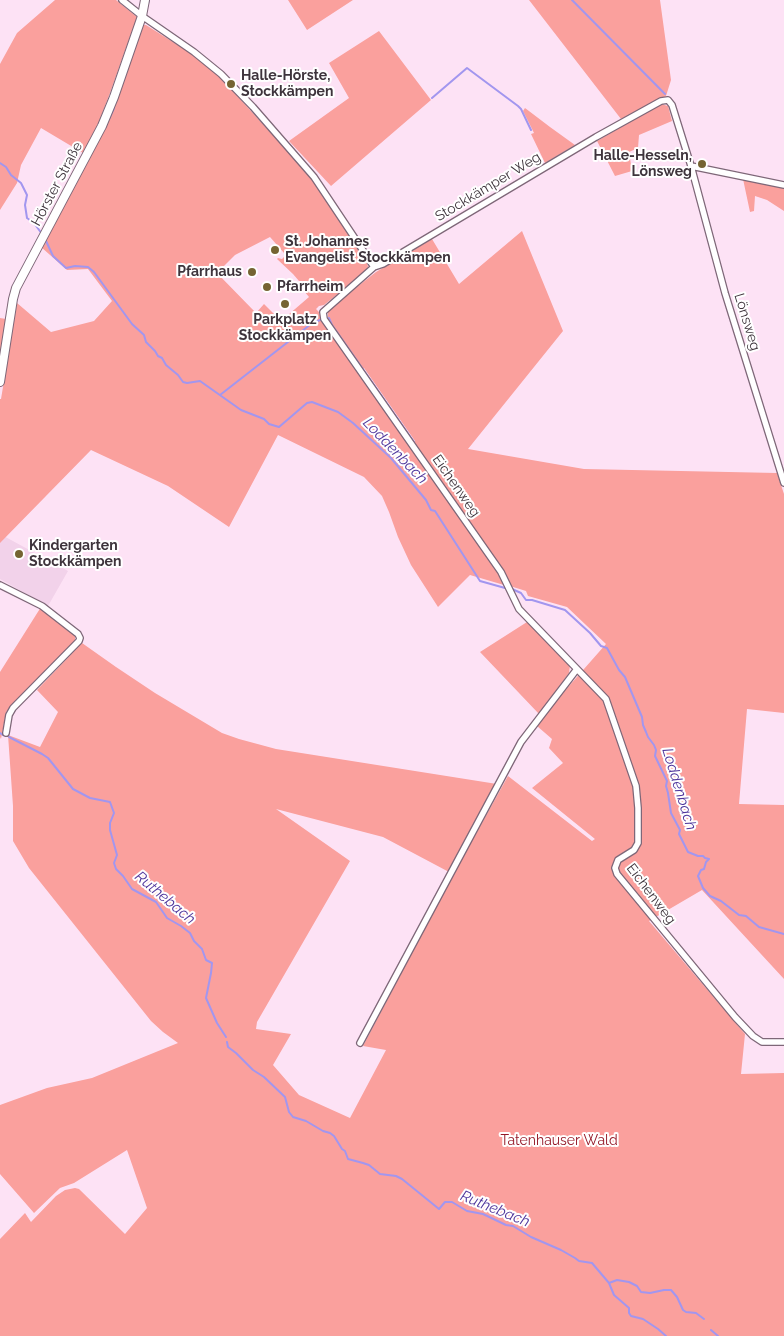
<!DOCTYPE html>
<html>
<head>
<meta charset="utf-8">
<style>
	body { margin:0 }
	canvas { display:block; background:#fde2f5 }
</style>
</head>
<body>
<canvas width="784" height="1336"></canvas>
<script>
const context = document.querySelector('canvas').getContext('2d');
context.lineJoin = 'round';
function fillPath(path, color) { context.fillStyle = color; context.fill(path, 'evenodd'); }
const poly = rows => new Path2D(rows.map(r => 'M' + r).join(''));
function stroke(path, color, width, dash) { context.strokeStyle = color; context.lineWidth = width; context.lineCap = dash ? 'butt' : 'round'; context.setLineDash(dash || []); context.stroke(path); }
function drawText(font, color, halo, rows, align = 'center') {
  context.font = font + ' Raleway,sans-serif'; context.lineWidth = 4; context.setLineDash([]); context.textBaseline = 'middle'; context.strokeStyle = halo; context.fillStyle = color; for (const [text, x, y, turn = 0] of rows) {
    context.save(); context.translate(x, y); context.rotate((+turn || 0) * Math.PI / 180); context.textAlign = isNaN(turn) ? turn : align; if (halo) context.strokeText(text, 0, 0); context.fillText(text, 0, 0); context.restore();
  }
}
const built = poly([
	[0,534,68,571,48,606,0,579]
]);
const green = poly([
	[55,0,116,0,137,17,110,93,98,124,83,153,41,128,21,165,17,183,0,210,0,64,17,33],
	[288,0,353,0,307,30],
	[529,0,660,0,671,80,666,96,621,119],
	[143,25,146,25,192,54,220,77,311,177,367,262,368,267,365,272,324,305,319,306,316,309,319,312,321,319,357,372,498,573,504,585,470,575,438,607,411,565,398,537,389,512,382,496,364,477,278,435,229,527,168,486,91,450,0,543,0,399,1,399,17,303,51,332,94,321,112,301,88,269,67,270,41,247,106,125],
	[270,237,284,253,285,251,288,252,288,255,286,257,284,257,282,259,278,258,277,259,293,274,305,288,304,291,309,297,281,321,264,304,256,313,217,273,235,255],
	[379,31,431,100,331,186,289,141,349,98,329,63],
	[661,104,668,106,672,121,639,135,638,148,629,152,632,171,615,176,597,141],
	[525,108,550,127,575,145,545,163,531,134,534,133,523,111],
	[743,179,784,187,784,211,767,200,755,196,754,211,750,212],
	[522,231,563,331,468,449,584,469,777,473,784,494,784,713,747,709,739,804,784,805,784,979,702,890,649,921,745,1034,741,1074,784,1073,784,1336,0,1336,0,1239,25,1213,31,1222,56,1196,65,1190,75,1188,79,1189,125,1234,147,1208,127,1150,74,1183,60,1188,34,1213,0,1174,0,1105,47,1088,92,1078,178,1043,163,1032,151,1021,29,868,13,841,13,806,8,735,40,747,58,712,37,690,82,643,116,667,155,693,222,733,239,739,276,749,497,784,449,872,383,837,276,809,350,861,257,1022,256,1029,291,1034,273,1065,299,1095,350,1118,386,1050,363,1046,451,879,508,776,592,841,595,839,532,788,563,763,549,748,552,739,537,726,554,703,606,644,567,607,528,596,526,591,510,586,500,566,413,443,415,441,364,368,362,369,330,323,328,317,328,312,330,308,376,272,432,239,459,284],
	[0,318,6,319,0,354],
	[41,607,75,635,75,641,12,704,6,712,1,739,0,737,0,672],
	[527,622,570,665,569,673,539,714,480,652]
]);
const stream = poly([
	[572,0,665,94],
	[147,7,149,0],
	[432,98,467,68,518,106,521,109,531,130],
	[109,119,114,108],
	[0,163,6,167,11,175,21,183,27,195,25,205,27,218,34,223,42,234],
	[46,241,53,256,66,268,75,266,88,267,94,272,132,324,144,335,146,342,155,351,158,356,162,358,166,365,178,375,183,382,187,383,200,381,241,410,264,419,269,424,279,427,307,403,312,402,338,412,353,423,391,458,426,500,431,510,435,511,480,581,505,588],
	[329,318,332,325,414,442],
	[220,395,311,324,320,320],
	[512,589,521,593,526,600,532,600,565,610,590,633,601,646,607,648,619,670,625,677,642,717,643,725,646,732,648,737,654,745,656,750,655,756,667,781,666,786,668,793,671,813,680,830,679,834,688,852,698,856,703,856,705,858,709,859,706,862,704,869,701,870,698,876,703,888,710,896,721,901,739,915,746,916,759,927,784,934],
	[0,733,3,735],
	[9,737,42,754,48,758,73,789,90,798,110,802,114,813,110,823,110,830,117,855,114,863,116,869,123,876,132,889,156,902,167,918,181,926,190,933,194,941,202,949,206,960,212,963,211,973,206,998,217,1023,226,1037],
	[227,1042,228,1047,236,1053,253,1070,264,1077,285,1097,289,1112,293,1117,306,1121,323,1131,330,1133,334,1136,342,1149,345,1151,348,1159,363,1163,369,1165,380,1174,396,1176,402,1179,439,1209,445,1202,452,1202,467,1211,483,1214,506,1225,513,1226,531,1237,561,1250,575,1258,579,1261,592,1263,609,1283,614,1295,629,1308,629,1313,631,1316,643,1319,658,1329,666,1336],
	[609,1283,617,1280,629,1282,637,1286,641,1292,650,1293,664,1290,671,1290,677,1297,683,1310,686,1312,696,1313,704,1319],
	[711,1330,718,1336]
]);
const street = poly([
	[122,0,142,16,194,52,221,74,253,107,314,177,374,267],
	[691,166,784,185],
	[784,483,725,293,691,166,672,105,668,100,661,101,596,137,383,264,374,267,323,312,324,319,501,572,519,609,606,699,636,786,638,808,638,843,634,850,618,860,615,868,617,874,735,1017,753,1036,762,1042,784,1042],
	[0,585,42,606,78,634,80,638,79,641,13,708,9,715,6,733],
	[360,1043,521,742,577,669]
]);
const secondary = poly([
	[0,382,13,299,16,288,102,126,114,97,142,16,145,0]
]);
const markers = [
	[231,84,5,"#756432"],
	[702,164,5,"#756432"],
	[275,250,5,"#756432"],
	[252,272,5,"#756432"],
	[267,287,5,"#756432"],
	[285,304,5,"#756432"],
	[19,554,5,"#756432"]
];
const poiNames = [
	["Halle-Hörste,",241,76],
	["Stockkämpen",241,92],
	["Halle-Hesseln,",692,156,"right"],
	["Lönsweg",692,172,"right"],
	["St. Johannes",285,242],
	["Evangelist Stockkämpen",285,258],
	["Pfarrhaus",242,272,"right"],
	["Pfarrheim",277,287],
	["Parkplatz",285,320,"center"],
	["Stockkämpen",285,336,"center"],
	["Kindergarten",29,546],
	["Stockkämpen",29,562]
];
const streetNames = [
	["Hörster Straße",57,184,-62],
	["Stockkämper Weg",488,187,-31],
	["Lönsweg",747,322,73],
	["Eichenweg",456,486,55],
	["Eichenweg",651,894,53]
];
const parkNames = [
	["Tatenhauser Wald",559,1141]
];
const waterNames = [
	["Loddenbach",395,451,46],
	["Loddenbach",679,789,73],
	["Ruthebach",165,898,40],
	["Ruthebach",495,1209,22]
];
fillPath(built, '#f2d2ea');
fillPath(green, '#faa09d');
stroke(stream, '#a296ef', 2);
stroke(street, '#7e6778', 8);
stroke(secondary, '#7e6778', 10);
stroke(street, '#fff', 5.5);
stroke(secondary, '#fff', 8);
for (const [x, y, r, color] of markers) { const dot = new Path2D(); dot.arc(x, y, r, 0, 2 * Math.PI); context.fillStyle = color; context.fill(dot); stroke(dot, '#fff', 2); }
drawText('bold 14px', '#3e343c', '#fff', poiNames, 'left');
drawText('14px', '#3e343c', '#fff', streetNames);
drawText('14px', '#941827', '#fff', parkNames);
drawText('italic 15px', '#4f369c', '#fff', waterNames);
</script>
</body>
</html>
